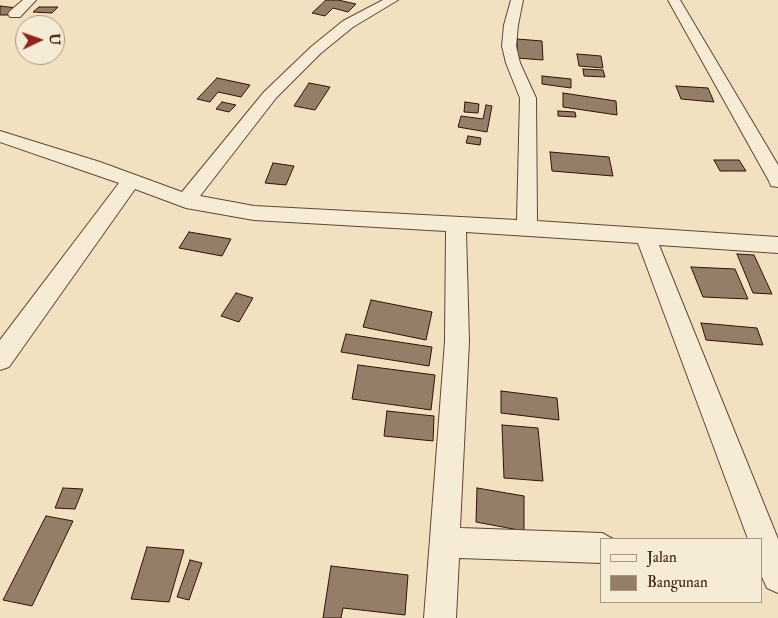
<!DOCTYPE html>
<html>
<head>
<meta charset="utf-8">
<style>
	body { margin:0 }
	#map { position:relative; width:778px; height:618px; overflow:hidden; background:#f1e1c0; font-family:"IM FELL Double Pica",serif }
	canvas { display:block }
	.legend { position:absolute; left:600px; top:538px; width:162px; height:65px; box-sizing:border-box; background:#f6ecd6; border:1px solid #a89583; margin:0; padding:6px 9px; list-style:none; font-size:15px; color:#321307 }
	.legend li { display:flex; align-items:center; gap:10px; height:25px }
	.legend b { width:25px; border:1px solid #a89583 }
	.north { position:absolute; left:15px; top:15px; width:50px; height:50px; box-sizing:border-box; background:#f6ecd6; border:1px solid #a89583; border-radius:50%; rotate:87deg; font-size:14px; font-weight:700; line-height:20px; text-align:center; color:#321307 }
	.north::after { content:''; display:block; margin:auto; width:18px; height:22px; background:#8f2418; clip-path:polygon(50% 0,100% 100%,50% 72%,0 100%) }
</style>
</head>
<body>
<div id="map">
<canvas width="778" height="618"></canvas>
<ul class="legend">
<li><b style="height:6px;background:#f6ecd6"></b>Jalan</li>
<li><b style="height:14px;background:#957e67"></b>Bangunan</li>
</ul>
<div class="north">U</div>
</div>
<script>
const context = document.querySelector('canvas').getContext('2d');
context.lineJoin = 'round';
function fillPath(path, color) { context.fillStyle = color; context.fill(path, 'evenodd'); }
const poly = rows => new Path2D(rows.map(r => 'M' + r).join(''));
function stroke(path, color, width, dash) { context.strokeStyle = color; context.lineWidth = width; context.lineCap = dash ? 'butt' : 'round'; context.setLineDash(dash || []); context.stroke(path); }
const building = poly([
	[326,0,338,0,356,4,348,12,333,8,325,16,312,13,326,0],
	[0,6,17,8,8,15,0,15,0,6],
	[39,7,58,7,52,13,33,12,39,7],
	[517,39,542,41,543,60,517,58,517,39],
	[577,54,601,56,603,68,579,66,577,54],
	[583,69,603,70,605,77,584,76,583,69],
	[542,76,571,79,571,88,542,84,542,76],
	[217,78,250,85,241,97,218,92,210,102,197,99,217,78],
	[309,83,330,87,315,110,294,106,309,83],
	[676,86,708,88,714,102,681,99,676,86],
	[563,93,616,101,617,115,563,107,563,93],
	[222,102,236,105,229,112,216,109,222,102],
	[465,102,479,104,478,113,464,112,465,102],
	[486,105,492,106,487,132,458,127,461,116,483,119,486,105],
	[558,111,575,112,576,117,558,116,558,111],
	[468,136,481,138,480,145,466,143,468,136],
	[550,152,609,157,613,176,552,171,550,152],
	[714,160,739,160,746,171,720,171,714,160],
	[273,163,294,166,286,185,265,183,273,163],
	[189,232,231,239,222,256,179,248,189,232],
	[737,254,754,255,772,294,753,293,737,254],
	[691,267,735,269,748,299,703,297,691,267],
	[236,293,253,298,239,322,221,316,236,293],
	[371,300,432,312,426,340,363,327,371,300],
	[701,323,757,328,763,345,706,340,701,323],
	[346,334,432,347,429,366,341,352,346,334],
	[358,365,435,375,431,410,352,399,358,365],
	[501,391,557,398,559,420,501,413,501,391],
	[387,411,434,416,433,441,384,436,387,411],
	[502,425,538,428,543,481,504,478,502,425],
	[63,488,83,489,75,509,55,508,63,488],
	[477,488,524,496,524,531,476,522,477,488],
	[46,516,73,521,32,606,3,600,46,516],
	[147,547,184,550,169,602,131,599,147,547],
	[190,560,202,563,189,600,177,597,190,560],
	[331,566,408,575,405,615,343,608,341,618,323,618,331,566]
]);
const minor = poly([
	[23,0,36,0,20,17,10,17,8,14,10,11,23,0],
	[383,0,398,0,353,27,321,53,276,98,200,196,254,206,517,220,520,98,506,63,502,46,504,25,511,0,523,0,518,25,516,46,520,63,536,98,537,221,778,237,778,253,659,245,778,539,778,593,767,588,762,577,762,539,748,539,638,243,466,232,469,341,460,528,602,533,613,539,602,539,602,563,459,558,456,618,424,618,445,341,446,231,254,220,186,208,135,189,9,367,0,370,0,340,119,183,0,142,0,131,100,162,182,192,264,92,311,47,343,21,383,0],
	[668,0,680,0,778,165,778,187,771,186,769,181,668,0]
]);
fillPath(building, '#957e67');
stroke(building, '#321307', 1);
stroke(minor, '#624635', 2);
fillPath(minor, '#f6ecd6');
</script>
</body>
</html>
